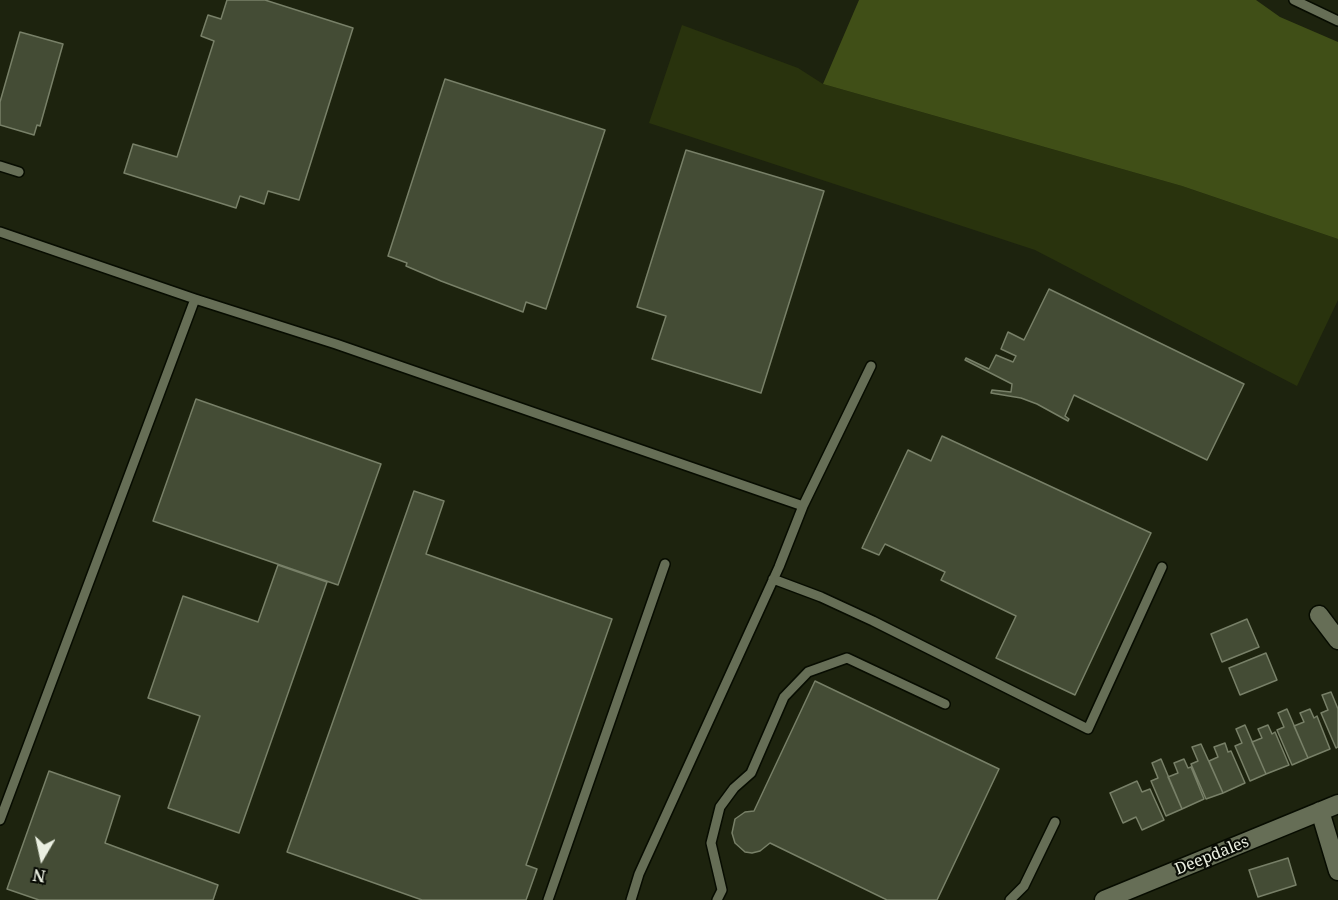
<!DOCTYPE html>
<html>
<head>
<meta charset="utf-8">
<style>
	body { margin:0 }
	#map { position:relative; width:1338px; height:900px; overflow:hidden; background:#1d230e; font-family:"Noto Serif",serif }
	canvas { display:block }
	.north { position:absolute; left:12px; top:828px; width:60px; height:60px; -webkit-text-stroke:4px #080b04; paint-order:stroke; rotate:189deg; font-size:16px; font-weight:700; line-height:24px; text-align:center; color:#eaefe1 }
	.north::after { content:''; display:block; margin:auto; width:21px; height:27px; background:#eaefe1; clip-path:polygon(50% 0,100% 100%,50% 72%,0 100%) }
</style>
</head>
<body>
<div id="map">
<canvas width="1338" height="900"></canvas>
<div class="north">N</div>
</div>
<script>
const context = document.querySelector('canvas').getContext('2d');
context.lineJoin = 'round';
function fillPath(path, color) { context.fillStyle = color; context.fill(path, 'evenodd'); }
const poly = rows => new Path2D(rows.map(r => 'M' + r).join(''));
function stroke(path, color, width, dash) { context.strokeStyle = color; context.lineWidth = width; context.lineCap = dash ? 'butt' : 'round'; context.setLineDash(dash || []); context.stroke(path); }
function drawText(font, color, halo, rows, align = 'center') {
  context.font = font + ' "Noto Serif",serif'; context.lineWidth = 4.5; context.setLineDash([]); context.textBaseline = 'middle'; context.strokeStyle = halo; context.fillStyle = color; for (const [text, x, y, turn = 0] of rows) {
    context.save(); context.translate(x, y); context.rotate((+turn || 0) * Math.PI / 180); context.textAlign = isNaN(turn) ? turn : align; if (halo) context.strokeText(text, 0, 0); context.fillText(text, 0, 0); context.restore();
  }
}
const green = poly([
	[682,25,798,68,823,84,1182,186,1338,239,1338,300,1297,386,1035,250,649,123]
]);
const forest = poly([
	[859,0,1256,0,1280,17,1338,42,1338,239,1182,186,823,84]
]);
const building = poly([
	[227,0,265,0,353,28,299,200,268,191,264,204,240,196,236,208,124,173,133,144,177,157,214,41,201,36,208,15,221,19,227,0],
	[20,32,63,44,40,126,37,125,34,135,0,125,0,102,20,32],
	[445,79,605,130,546,309,526,302,523,312,441,281,406,266,407,263,388,256,445,79],
	[686,150,824,191,761,393,652,359,666,316,637,307,686,150],
	[1049,289,1244,384,1207,460,1074,395,1065,416,1069,419,1068,421,1037,404,1021,398,991,393,992,390,1011,392,1012,384,965,360,966,358,989,369,996,355,1013,362,1016,356,1001,349,1008,332,1024,340,1049,289],
	[196,399,381,464,338,585,153,521,196,399],
	[942,436,1151,533,1075,695,996,658,1016,616,941,580,945,572,885,544,879,555,862,548,908,450,931,461,942,436],
	[414,491,444,501,426,554,612,619,526,865,537,869,526,900,422,900,287,852,414,491],
	[278,565,327,582,239,833,168,808,200,716,148,698,183,596,258,622,278,565],
	[1247,619,1259,647,1222,662,1211,634,1247,619],
	[1266,653,1277,680,1240,695,1229,668,1266,653],
	[815,681,999,769,937,900,887,900,770,843,760,851,752,853,745,852,735,843,732,833,735,819,745,812,754,811,815,681],
	[1331,692,1338,709,1338,747,1336,748,1321,713,1328,710,1322,695,1331,692],
	[1287,709,1308,758,1292,765,1277,730,1284,727,1278,713,1287,709],
	[1310,709,1314,718,1317,716,1330,749,1308,758,1294,726,1304,722,1300,713,1310,709],
	[1245,725,1266,774,1250,781,1235,746,1242,743,1236,729,1245,725],
	[1268,725,1272,734,1275,732,1289,765,1266,774,1252,742,1262,738,1258,729,1268,725],
	[1225,743,1228,752,1231,751,1245,783,1223,793,1209,761,1218,757,1214,747,1225,743],
	[1201,744,1223,793,1206,799,1191,764,1198,761,1192,747,1201,744],
	[1161,759,1182,809,1166,816,1151,781,1158,778,1152,763,1161,759],
	[1184,759,1188,768,1191,767,1204,799,1182,809,1168,777,1178,773,1174,763,1184,759],
	[49,771,120,796,105,843,218,885,213,900,39,900,7,889,49,771],
	[1137,781,1142,792,1150,789,1164,820,1142,830,1136,817,1123,823,1110,793,1137,781],
	[1288,858,1296,885,1258,897,1249,870,1288,858]
]);
const lane = poly([
	[1294,0,1338,21],
	[0,166,19,172],
	[0,232,195,299,336,344,803,506],
	[773,579,821,597,873,621,1088,729,1162,567],
	[0,820,195,299],
	[548,900,665,564],
	[631,900,639,874,779,567,803,506,871,366],
	[717,900,722,890,711,843,720,807,734,788,751,773,784,697,808,672,847,658,945,704],
	[1010,900,1024,886,1055,822]
]);
const street = poly([
	[1319,615,1338,640],
	[1320,811,1338,871],
	[1104,900,1338,804]
]);
const streetNames = [
	["Deepdales",1212,856,-22]
];
fillPath(green, '#29330d');
fillPath(forest, '#404f17');
fillPath(building, '#444c35');
stroke(building, '#788068', 1.5);
stroke(lane, '#070c00', 12);
stroke(street, '#070c00', 21);
stroke(lane, '#666e56', 9);
stroke(street, '#666e56', 18);
drawText('16px', '#eaefe1', '#080b04', streetNames);
</script>
</body>
</html>
